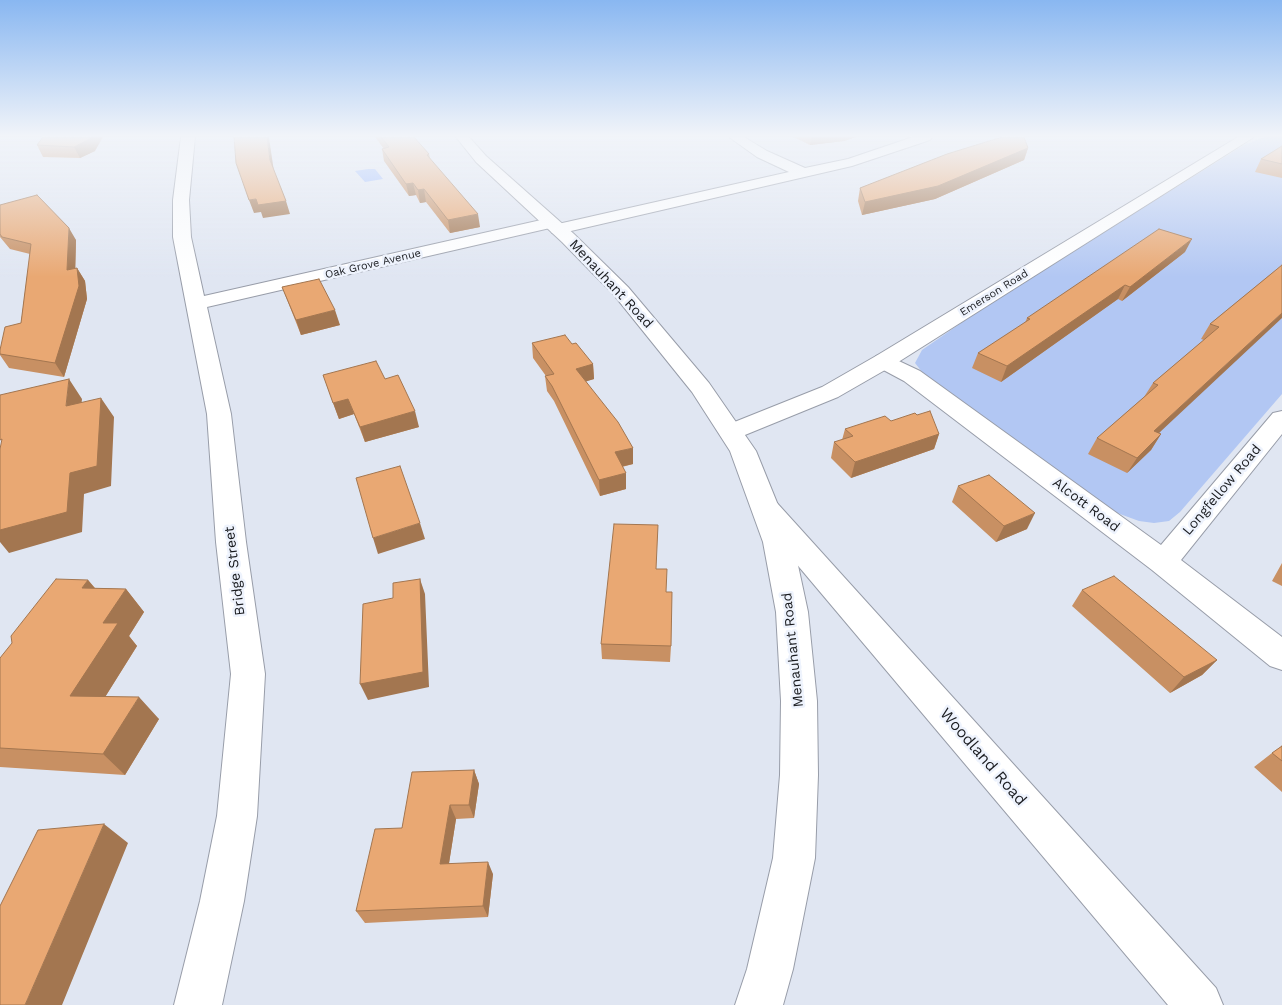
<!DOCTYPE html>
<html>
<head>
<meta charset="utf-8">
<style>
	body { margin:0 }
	canvas { display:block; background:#e0e6f2 }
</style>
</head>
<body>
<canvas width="1282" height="1005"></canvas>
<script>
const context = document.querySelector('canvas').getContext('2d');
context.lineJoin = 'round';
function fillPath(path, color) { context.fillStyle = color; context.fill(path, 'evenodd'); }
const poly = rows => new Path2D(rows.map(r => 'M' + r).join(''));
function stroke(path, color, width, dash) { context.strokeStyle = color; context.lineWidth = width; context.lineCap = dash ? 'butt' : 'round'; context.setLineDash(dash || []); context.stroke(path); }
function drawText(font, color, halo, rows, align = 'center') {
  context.font = font + ' "Work Sans",sans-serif'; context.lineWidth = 5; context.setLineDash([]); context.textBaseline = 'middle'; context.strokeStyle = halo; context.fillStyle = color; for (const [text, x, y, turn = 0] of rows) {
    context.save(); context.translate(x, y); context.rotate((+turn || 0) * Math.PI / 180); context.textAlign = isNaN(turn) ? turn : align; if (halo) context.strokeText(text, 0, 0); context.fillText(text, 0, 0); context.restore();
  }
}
const green = poly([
	[1264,137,1282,137,1282,394,1180,512,1169,521,1154,523,1139,521,1109,510,926,377,915,363,922,350,990,303,1244,145]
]);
const water = poly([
	[368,169,375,169,383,179,365,182,355,171]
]);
const minor = poly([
	[181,137,195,137,189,200,191,237,204,296,550,218,556,219,558,224,789,172,757,157,729,137,744,137,767,151,805,168,848,159,913,137,932,137,930,140,852,166,558,234,552,233,550,228,207,307,231,414,246,542,265,674,257,816,244,901,222,1005,174,1005,200,901,217,816,231,674,216,542,207,414,173,237,173,200,181,137],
	[884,354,920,371,1161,545,1273,413,1282,411,1282,434,1181,560,1282,637,1282,670,1270,666,1152,570,904,381,876,366,873,361,876,356,884,354],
	[767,500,777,503,1216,988,1223,1005,1168,1005,757,517,753,510,757,503,767,500]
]);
const tertiary = poly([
	[1238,137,1254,137,892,366,838,397,740,437,731,440,722,437,719,432,722,427,822,387,876,356,1238,137]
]);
const secondary = poly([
	[456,137,469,137,486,156,574,234,628,287,709,383,756,451,793,542,808,612,817,701,818,775,815,858,793,969,783,1005,735,1005,747,969,773,858,780,775,781,701,776,612,763,542,730,451,692,392,614,295,562,242,476,162,456,137]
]);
const wall = poly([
	[43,137,95,151,80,158,43,157,37,145],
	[375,137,414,137,429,154,430,158,480,227,450,233,426,202,420,203,416,195,409,196,384,161,382,149,384,149],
	[793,137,856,137,844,141,810,145],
	[1282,146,1282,178,1255,172,1261,159],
	[1028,148,1024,160,935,199,862,215,858,201,860,188],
	[0,205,76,240,75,268,77,268,85,281,87,299,64,377,9,368,0,355,0,350,21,323,30,254,10,249,0,237],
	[1185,252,1122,301,1118,299,1001,382,972,368,978,353,1025,323,1027,318],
	[1282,265,1159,433,1161,434,1151,450,1127,473,1088,454,1097,438,1144,397,1153,383,1204,340,1201,339,1210,324],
	[282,287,340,325,301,335],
	[532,343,572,344,593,364,594,379,586,381,633,464,622,467,626,489,600,496,554,401,547,391,545,376,546,376,533,358],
	[323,375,385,379,419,427,365,442,354,414,339,419],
	[891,421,939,434,934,449,851,478,831,458,834,442,842,440,845,429],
	[958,486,1027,529,996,542,952,502],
	[1282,563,1282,586,1272,581],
	[656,569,666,592,671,646,670,662,602,659,601,644],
	[88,580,95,588,126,589,144,612,129,636,137,646,105,697,159,719,125,775,0,767,0,658],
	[1082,590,1217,660,1202,675,1170,693,1072,606],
	[1282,746,1282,792,1254,767,1272,753],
	[474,770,479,784,474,818,456,819,449,863,493,874,488,917,365,923,356,911,402,828]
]);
const shadedWall = poly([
	[91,137,103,137,95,151,80,158,74,147],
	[267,137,269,137,274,172,270,160],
	[812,137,856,137,844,141,810,145],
	[1028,148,1024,160,935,199,862,215,865,202],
	[413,183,416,195,409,196,406,184],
	[424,189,426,202,420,203,418,190],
	[256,199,286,201,290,214,263,218,261,212,254,213,249,200],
	[478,214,480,227,450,233,448,220],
	[69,228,76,240,75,283,67,270],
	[1192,239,1185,252,1122,301,1130,287],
	[77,268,85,281,87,299,64,377,55,363],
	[1125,285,1118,299,1001,382,1007,366],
	[335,310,340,325,301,335,296,320],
	[1282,313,1282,318,1144,447,1154,431],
	[593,364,594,379,578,384,576,369],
	[69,379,82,399,79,426,66,406],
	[101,398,114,417,111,486,84,494,82,532,9,553,0,542,0,530],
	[348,399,354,414,339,419,333,403],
	[415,411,419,427,365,442,360,427],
	[939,434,934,449,851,478,855,462],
	[1161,434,1151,450,1127,473,1137,458],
	[633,448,633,464,615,468,615,452],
	[626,473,626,489,600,496,599,480],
	[1035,513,1027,529,996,542,1004,526],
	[420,523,425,539,378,554,373,538],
	[420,579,425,594,429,687,368,700,360,684],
	[88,580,107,603,82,588],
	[126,589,144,612,129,636,137,646,92,718,70,696,103,623],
	[1217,660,1202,675,1170,693,1184,677],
	[139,697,159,719,125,775,103,754],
	[474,770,479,784,474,818,469,805],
	[450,805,456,819,447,876,440,864],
	[104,824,128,843,62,1005,25,1005],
	[488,862,493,874,488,917,483,906]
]);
const building = poly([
	[43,137,91,137,90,139,74,147,37,145,43,137],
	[234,137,267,137,270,160,286,201,258,205,256,199,249,200,236,163,234,137],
	[381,137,414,137,429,154,427,155,478,214,448,220,424,189,418,190,413,183,406,184,382,149,389,147,381,137],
	[1002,137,1024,137,1028,148,938,186,865,202,860,188,947,154,1002,137],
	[1282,146,1282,164,1261,159,1282,146],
	[37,195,69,228,67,270,77,268,79,286,55,363,0,354,0,350,5,327,21,323,31,244,2,237,0,234,0,205,37,195],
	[1159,229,1192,239,1130,287,1125,285,1007,366,978,353,1030,319,1027,318,1159,229],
	[1282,265,1282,313,1154,431,1161,434,1137,458,1097,438,1158,385,1153,383,1219,327,1210,324,1282,265],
	[319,279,335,310,296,320,282,287,319,279],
	[565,335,572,344,576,343,593,364,576,369,618,422,633,448,615,452,626,473,599,480,552,386,545,376,554,374,532,343,565,335],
	[376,361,385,379,398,375,415,411,360,427,348,399,333,403,323,375,376,361],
	[69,379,66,406,101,398,97,466,70,473,67,512,0,530,0,449,2,439,0,440,0,395,69,379],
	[930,411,939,434,855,462,834,442,853,436,845,429,885,416,891,421,915,413,917,415,930,411],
	[400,466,420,523,373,538,356,478,400,466],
	[989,475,1035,513,1004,526,958,486,989,475],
	[614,524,658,525,656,569,667,569,666,592,672,592,671,646,601,644,614,524],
	[1114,576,1217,660,1184,677,1082,590,1114,576],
	[56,579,88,580,82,588,126,589,103,623,118,623,70,696,139,697,103,754,0,748,0,658,12,643,11,636,56,579],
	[420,579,423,672,360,684,363,604,393,598,393,583,420,579],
	[1282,746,1282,761,1272,753,1282,746],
	[474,770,469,805,450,805,440,864,488,862,483,906,356,911,375,829,402,828,412,772,474,770],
	[104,824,25,1005,0,1005,0,906,38,830,104,824]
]);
const farStreetnames = [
	["Oak Grove Avenue",373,264,-13],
	["Emerson Road",994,293,-32]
];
const streetNames = [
	["Menauhant Road",611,284,47],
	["Longfellow Road",1222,490,-50],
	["Alcott Road",1086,505,37],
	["Bridge Street",235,571,-97],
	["Menauhant Road",793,650,-96]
];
const nearStreetnames = [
	["Woodland Road",983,757,49]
];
fillPath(green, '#b2c7f3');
fillPath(water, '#9bbbff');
stroke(minor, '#989da9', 2);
stroke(tertiary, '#989da9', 2);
stroke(secondary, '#989da9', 2);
fillPath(minor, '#fff');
fillPath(tertiary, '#fff');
fillPath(secondary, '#fff');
fillPath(wall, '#c89063');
fillPath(shadedWall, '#a37650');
fillPath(building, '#e9a873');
stroke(building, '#a37650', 1);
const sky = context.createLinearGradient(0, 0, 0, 277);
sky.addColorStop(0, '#89b7f1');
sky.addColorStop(0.49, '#f1f4f9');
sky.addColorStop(1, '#f1f4f900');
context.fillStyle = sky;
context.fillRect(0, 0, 1282, 277);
drawText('11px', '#191b1f', '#eef3fd', farStreetnames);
drawText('14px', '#191b1f', '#eef3fd', streetNames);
drawText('16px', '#191b1f', '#eef3fd', nearStreetnames);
</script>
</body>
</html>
